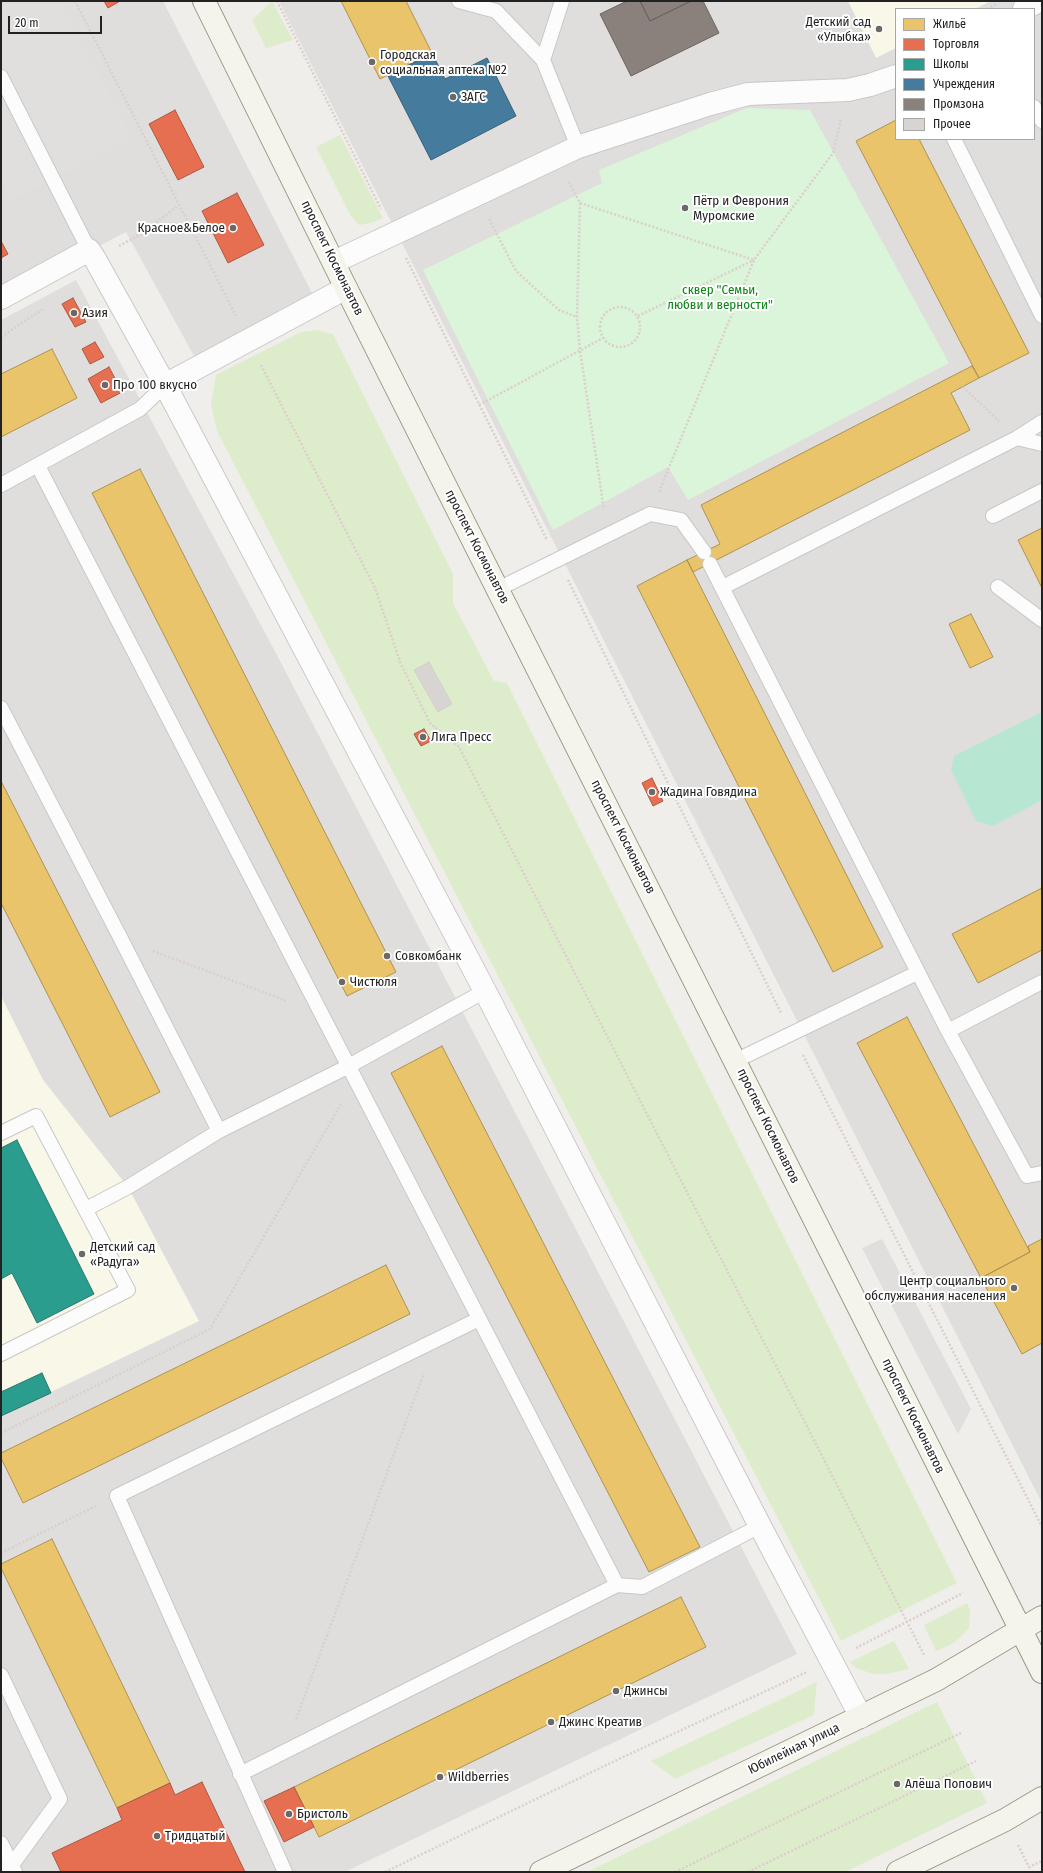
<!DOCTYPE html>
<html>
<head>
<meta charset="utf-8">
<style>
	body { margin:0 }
	#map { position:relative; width:1043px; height:1873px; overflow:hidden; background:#f0eeeb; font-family:"Fira Sans Condensed",sans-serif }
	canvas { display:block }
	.frame { position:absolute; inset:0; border:2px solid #222; pointer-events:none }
	.legend { position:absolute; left:895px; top:8px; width:140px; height:132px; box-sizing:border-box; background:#fff; border:1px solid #a7a7a7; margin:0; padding:5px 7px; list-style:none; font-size:12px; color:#222 }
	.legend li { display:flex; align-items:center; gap:8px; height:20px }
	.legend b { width:20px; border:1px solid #a7a7a7 }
	.scale { position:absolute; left:8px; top:16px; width:94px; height:18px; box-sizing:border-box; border:2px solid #222; border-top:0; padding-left:5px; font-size:12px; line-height:14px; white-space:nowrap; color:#222; -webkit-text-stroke:3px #fff; paint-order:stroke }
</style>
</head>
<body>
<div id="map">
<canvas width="1043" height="1873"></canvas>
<div class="frame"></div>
<ul class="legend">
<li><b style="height:11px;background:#e9c46a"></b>Жильё</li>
<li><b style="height:11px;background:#e76f51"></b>Торговля</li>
<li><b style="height:11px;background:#2a9d8f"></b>Школы</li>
<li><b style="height:11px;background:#457b9d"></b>Учреждения</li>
<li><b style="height:11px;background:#8a817c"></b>Промзона</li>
<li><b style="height:11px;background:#d7d4d2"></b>Прочее</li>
</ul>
<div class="scale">20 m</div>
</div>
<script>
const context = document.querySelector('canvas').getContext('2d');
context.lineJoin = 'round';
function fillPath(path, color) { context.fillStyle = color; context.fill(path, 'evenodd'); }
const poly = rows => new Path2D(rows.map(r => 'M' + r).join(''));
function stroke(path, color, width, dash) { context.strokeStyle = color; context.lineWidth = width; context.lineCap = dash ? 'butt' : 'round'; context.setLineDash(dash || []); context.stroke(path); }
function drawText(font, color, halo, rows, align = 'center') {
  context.font = font + ' "Fira Sans Condensed",sans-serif'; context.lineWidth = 4; context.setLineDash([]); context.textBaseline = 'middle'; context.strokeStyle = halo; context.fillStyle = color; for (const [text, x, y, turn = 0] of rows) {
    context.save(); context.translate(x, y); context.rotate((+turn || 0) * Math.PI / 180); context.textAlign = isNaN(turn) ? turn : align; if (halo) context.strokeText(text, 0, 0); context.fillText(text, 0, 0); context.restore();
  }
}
const residential = poly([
	[1,1,163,1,314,297,194,356,126,232,1,297],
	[279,1,1042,1,1042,1503],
	[896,9,1034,9,1034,139,896,139],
	[76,280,278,657,797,1654,345,1872,1,1872,1,320]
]);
const education = poly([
	[848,1,991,1,975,9,896,9,896,48,876,58],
	[1,996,43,1080,128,1187,199,1321,1,1416]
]);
const grass = poly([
	[272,1,293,40,266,48,252,20],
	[340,135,383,218,371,223,359,225,350,215,316,147],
	[317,330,333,334,453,574,453,603,494,681,507,683,957,1583,841,1641,217,431,211,405,216,375,301,332],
	[967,1603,970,1610,969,1628,954,1643,936,1651,924,1625],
	[894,1641,909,1669,887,1674,873,1674,856,1668,850,1662],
	[817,1682,814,1715,675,1779,651,1761],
	[937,1702,987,1803,845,1872,587,1872]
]);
const park = poly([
	[747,108,810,110,949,363,688,500,668,467,553,530,423,270,602,183,599,170]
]);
const pitch = poly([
	[1042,712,1042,800,993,826,976,821,951,770,954,756]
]);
const parking = poly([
	[1,1,61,1,132,137,52,180,11,200,1,180],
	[882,1239,971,1409,958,1434,862,1248]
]);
const homes = poly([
	[341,1,406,1,432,53,380,79,341,1],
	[896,120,896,139,919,139,1029,353,979,378,856,141,896,120],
	[52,349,77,398,1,437,1,374,52,349],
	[972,366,979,378,951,393,970,430,693,572,687,560,720,544,701,505,972,366],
	[140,469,396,972,347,996,92,493,140,469],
	[1042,528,1042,588,1018,540,1042,528],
	[687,560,883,947,833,972,637,586,687,560],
	[971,614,993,657,970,668,949,624,971,614],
	[1,781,160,1092,110,1117,1,903,1,781],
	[1042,888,1042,950,978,983,952,934,1042,888],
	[907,1017,1030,1252,981,1278,857,1043,907,1017],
	[442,1046,700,1547,649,1572,391,1073,442,1046],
	[1042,1239,1042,1343,1022,1354,981,1278,1030,1252,1028,1246,1042,1239],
	[386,1265,410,1314,23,1503,1,1458,1,1453,386,1265],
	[52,1539,170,1783,117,1808,1,1568,1,1564,52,1539],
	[681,1597,706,1647,319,1837,294,1787,681,1597]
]);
const shops = poly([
	[104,1,120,1,108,8,104,1],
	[175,110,204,167,178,180,149,124,175,110],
	[237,193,264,245,228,263,202,211,237,193],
	[1,241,8,254,1,258,1,241],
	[73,298,86,322,75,327,62,304,73,298],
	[95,342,104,357,90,364,82,349,95,342],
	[109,367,122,392,101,403,88,379,109,367],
	[424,729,431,741,421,746,414,734,424,729],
	[652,778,663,801,653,806,642,783,652,778],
	[202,1782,245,1872,61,1872,52,1853,122,1820,117,1808,170,1783,175,1795,202,1782],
	[294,1787,314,1827,284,1842,264,1801,294,1787]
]);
const schools = poly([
	[17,1140,94,1294,37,1323,12,1273,1,1279,1,1148,17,1140],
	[42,1373,51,1393,1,1416,1,1392,42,1373]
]);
const public = poly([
	[432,53,445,79,487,58,516,116,431,160,388,76,432,53]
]);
const industry = poly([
	[627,1,640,1,650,21,691,1,703,1,719,33,631,76,600,14,627,1],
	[640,1,691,1,650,21,640,1]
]);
const building = poly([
	[429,662,452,704,438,712,414,670,429,662]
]);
const path = poly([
	[75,1,236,316],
	[277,1,381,209],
	[987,9,997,4],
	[569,182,580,203,577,317,580,351,604,510],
	[580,203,754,260],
	[489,219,516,271,559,310,577,317],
	[119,246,141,234,179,205],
	[406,258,547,540],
	'600 327a20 20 0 1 1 40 0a20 20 0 1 1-40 0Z',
	[638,316,754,260],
	[1,337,43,309],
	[261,365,375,588,400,662,430,723,459,747,924,1655],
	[963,387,999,421],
	[479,405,603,338],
	[659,492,754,260,833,153,841,119],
	[568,580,781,1013],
	[153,951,287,1001],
	[803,1055,1042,1527],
	[1,1433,210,1329,341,1104],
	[1,1553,96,1506],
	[856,1648,963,1593],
	[296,1719,424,1373],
	[1018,1845,1029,1867,1042,1861],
	[385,1872,621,1758,807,1672],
	[675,1872,961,1733],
	[748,1872,976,1761]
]);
const service = poly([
	[459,1,496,11,543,60,578,147],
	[543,60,562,1],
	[1,77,89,250],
	[1034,107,1042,121],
	[954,139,1042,316],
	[1017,438,1042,444],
	[38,466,617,1585],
	[1,485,140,409,165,385],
	[993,516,1042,491],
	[710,564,948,1031,1027,1176,1042,1173],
	[723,587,1017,438,1042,422],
	[998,587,1042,620],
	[498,589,650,514,681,520,704,552],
	[1,708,121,939,219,1131],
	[948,1031,1042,982],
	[735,1061,917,973],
	[1,1133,36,1116,128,1290,1,1354],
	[86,1209,128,1187,219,1131,347,1067,485,991],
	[1,1675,60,1799,11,1866,1,1871],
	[240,1774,617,1585,642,1587,760,1526],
	[1,1843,15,1872],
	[285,1872,117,1496,479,1319]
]);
const minor = poly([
	[1024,9,1039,1],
	[334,262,578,147,710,104,748,94,848,90,870,85,896,76],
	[1,298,89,250,95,259,165,385,485,991,760,1526,861,1717],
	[165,385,346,288]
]);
const secondary = poly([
	[204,1,346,288,1042,1672],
	[541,1872,936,1680,1042,1617],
	[898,1872,1005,1820,1042,1798]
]);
const markers = [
	[879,29,4,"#6a6968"],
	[372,62,4,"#6a6968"],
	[453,97,4,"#6a6968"],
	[685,208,4,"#6a6968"],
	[233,228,4,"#6a6968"],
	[74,313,4,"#6a6968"],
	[105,385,4,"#6a6968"],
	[423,737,4,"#6a6968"],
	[652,792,4,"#6a6968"],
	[387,956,4,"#6a6968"],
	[342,982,4,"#6a6968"],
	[82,1254,4,"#6a6968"],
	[1014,1288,4,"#6a6968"],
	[616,1691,4,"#6a6968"],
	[551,1722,4,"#6a6968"],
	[440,1777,4,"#6a6968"],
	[897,1784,4,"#6a6968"],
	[289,1814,4,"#6a6968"],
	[157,1836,4,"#6a6968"]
];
const poiNames = [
	["Детский сад",871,22,"right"],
	["«Улыбка»",871,37,"right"],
	["Городская",380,55],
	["социальная аптека №2",380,70],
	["ЗАГС",461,97],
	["Пётр и Феврония",693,201],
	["Муромские",693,216],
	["Красное&Белое",225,228,"right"],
	["Азия",82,313],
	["Про 100 вкусно",113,385],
	["Лига Пресс",431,737],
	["Жадина Говядина",660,792],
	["Совкомбанк",395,956],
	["Чистюля",350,982],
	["Детский сад",90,1247],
	["«Радуга»",90,1262],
	["Центр социального",1006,1281,"right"],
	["обслуживания населения",1006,1296,"right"],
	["Джинсы",624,1691],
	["Джинс Креатив",559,1722],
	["Wildberries",448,1777],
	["Алёша Попович",905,1784],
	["Бристоль",297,1814],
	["Тридцатый",165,1836]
];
const streetNames = [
	["проспект Космонавтов",332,258,64],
	["проспект Космонавтов",477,547,63],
	["проспект Космонавтов",623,837,63],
	["проспект Космонавтов",768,1126,64],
	["проспект Космонавтов",913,1416,64],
	["Юбилейная улица",794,1749,-26]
];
const parkNames = [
	["сквер \"Семьи,",720,290],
	["любви и верности\"",720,305]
];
fillPath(residential, '#dfdedc');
fillPath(education, '#f8f7e8');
fillPath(grass, '#ddeccb');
fillPath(park, '#daf5da');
fillPath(pitch, '#b7e6d2');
fillPath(parking, '#e0dfde');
fillPath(homes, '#e9c46a');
stroke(homes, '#ad9354', 1);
fillPath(shops, '#e76f51');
stroke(shops, '#ac5843', 1);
fillPath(schools, '#2a9d8f');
stroke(schools, '#28786e', 1);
fillPath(public, '#457b9d');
stroke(public, '#3a6078', 1);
fillPath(industry, '#8a817c');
stroke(industry, '#6b6461', 1);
fillPath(building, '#d7d4d2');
stroke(building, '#d3d0cc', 1);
stroke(service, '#c9c8c7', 16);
stroke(minor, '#c9c8c7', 24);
stroke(secondary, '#999a82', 24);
stroke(path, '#dccecd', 2.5, [2, 2]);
stroke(service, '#fdfcfc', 14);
stroke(minor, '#fdfcfc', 22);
stroke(secondary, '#f4f4ed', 22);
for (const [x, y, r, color] of markers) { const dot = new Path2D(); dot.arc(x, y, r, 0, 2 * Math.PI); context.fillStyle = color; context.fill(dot); stroke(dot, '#fff', 1.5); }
drawText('13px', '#222', '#fff', poiNames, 'left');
drawText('13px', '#222', '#fff', streetNames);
drawText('13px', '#0c8416', '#fff', parkNames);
</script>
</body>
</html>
